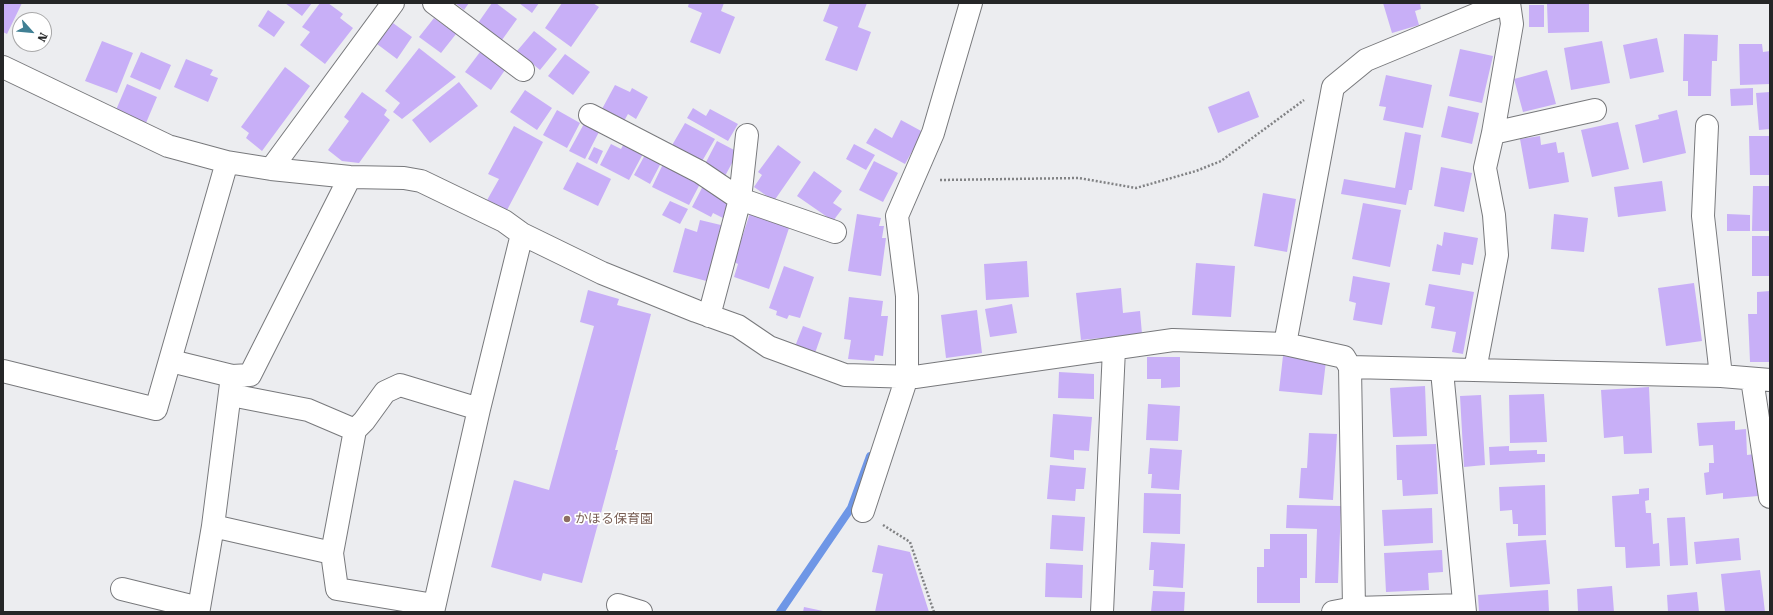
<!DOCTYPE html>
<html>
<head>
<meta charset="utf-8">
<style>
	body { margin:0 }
	#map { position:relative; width:1773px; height:615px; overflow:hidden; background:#ecedf0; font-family:"Roboto Serif",serif }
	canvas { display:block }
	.frame { position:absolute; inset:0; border:4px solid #252627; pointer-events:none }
	.north { position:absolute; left:12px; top:12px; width:40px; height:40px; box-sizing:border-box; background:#fff; border:1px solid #a8a8a9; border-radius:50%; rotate:117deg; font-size:11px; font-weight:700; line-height:16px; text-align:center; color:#252627 }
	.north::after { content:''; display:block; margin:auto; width:14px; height:18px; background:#408094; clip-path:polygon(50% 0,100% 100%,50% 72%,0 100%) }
</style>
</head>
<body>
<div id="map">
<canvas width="1773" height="615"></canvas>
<div class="frame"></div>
<div class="north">N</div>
</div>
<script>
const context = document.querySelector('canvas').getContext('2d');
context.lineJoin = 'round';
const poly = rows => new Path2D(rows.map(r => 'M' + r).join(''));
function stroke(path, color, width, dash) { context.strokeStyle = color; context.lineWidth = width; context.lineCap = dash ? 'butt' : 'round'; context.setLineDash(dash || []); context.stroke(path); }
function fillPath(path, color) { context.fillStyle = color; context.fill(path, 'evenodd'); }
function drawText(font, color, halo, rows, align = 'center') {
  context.font = font + ' "Roboto Serif","Noto Sans JP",serif'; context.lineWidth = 3.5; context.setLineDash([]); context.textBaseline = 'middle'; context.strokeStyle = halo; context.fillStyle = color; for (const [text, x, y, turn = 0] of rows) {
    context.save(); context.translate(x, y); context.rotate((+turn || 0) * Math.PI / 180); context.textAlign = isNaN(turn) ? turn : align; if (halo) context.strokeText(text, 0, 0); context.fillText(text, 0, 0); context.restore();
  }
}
const stream = poly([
	[780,612,851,508,870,456]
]);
const building = poly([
	[3,3,22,3,7,34,3,32],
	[285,3,312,3,302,16],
	[320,3,328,3,343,14,340,18,353,28,325,64,300,45,310,32,302,27],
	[455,3,469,3,464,10],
	[492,3,496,3,517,19,502,40,478,23],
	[519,3,539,3,532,13],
	[562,3,593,3,599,7,571,47,545,28],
	[689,3,724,3,721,11,735,17,720,54,690,42,702,13,688,7],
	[830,3,867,3,858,27,871,32,857,71,825,60,838,27,823,21],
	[1383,3,1420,3,1421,9,1415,11,1419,25,1392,33],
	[1547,3,1589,3,1589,32,1548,33],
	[1529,5,1544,5,1544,27,1529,27],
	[268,10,285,22,274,37,258,26],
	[434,18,456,34,441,53,419,37],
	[393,23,412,37,397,59,377,44],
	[534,31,557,49,540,70,517,51],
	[1684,34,1718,35,1717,61,1712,61,1711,96,1688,96,1688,81,1683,81],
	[1657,38,1664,72,1630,79,1623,45],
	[102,41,133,53,117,93,85,81],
	[1602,41,1610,83,1571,90,1564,48],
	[1739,44,1762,44,1763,52,1770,51,1770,84,1740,85],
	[419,48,456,77,402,119,393,112,400,103,385,91],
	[1460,49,1493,56,1482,103,1449,96],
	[141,52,171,65,160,90,130,77],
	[480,52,505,70,491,90,465,72],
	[565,54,590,72,573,95,548,76],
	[186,59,213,70,210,75,218,78,208,102,174,87],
	[285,67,310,86,262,151,246,138,249,133,241,127],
	[1547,70,1556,104,1523,112,1514,79],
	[1386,75,1432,85,1423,128,1383,120,1386,107,1379,106],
	[459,82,478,106,430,143,412,120],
	[127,84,157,97,146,123,116,110],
	[615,85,630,92,632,88,648,97,636,119,628,114,624,121,602,109],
	[1753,88,1753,105,1731,106,1730,89],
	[525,90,552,108,537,130,510,112],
	[1249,91,1259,117,1218,133,1208,107],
	[362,92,387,110,384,115,390,120,359,163,342,161,328,150,349,121,344,117],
	[1770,92,1770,129,1759,130,1756,93],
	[1448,106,1479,113,1472,144,1441,137],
	[693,108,706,116,710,109,738,124,728,141,687,118],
	[557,110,580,123,567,148,543,135],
	[1677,110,1686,153,1643,163,1635,125,1659,119,1658,115],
	[901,120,923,132,905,164,866,143,875,128,892,138],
	[585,122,600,130,585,159,569,151],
	[1618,122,1629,169,1592,177,1581,130],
	[685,123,715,139,701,163,671,147],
	[514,126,543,142,506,212,486,202,499,179,488,174],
	[1405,132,1421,135,1412,190,1409,190,1406,205,1341,194,1344,179,1395,188],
	[1540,136,1541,145,1556,142,1558,153,1564,152,1569,182,1529,189,1520,139],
	[1749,136,1770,136,1770,175,1750,175],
	[626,140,645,150,629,180,600,165,611,144,621,149],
	[717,141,738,152,725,176,704,166],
	[854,144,875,155,866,170,846,159],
	[778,145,801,162,774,201,754,187,762,175,758,172],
	[594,147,603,151,597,164,588,159],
	[646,153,662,161,650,184,634,175],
	[874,161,898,173,883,202,859,190],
	[577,162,611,179,598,206,563,189],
	[664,162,701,182,689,205,652,187],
	[1441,167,1472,173,1464,212,1434,206],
	[814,171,842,191,833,203,842,209,833,221,797,196],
	[1662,181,1666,211,1618,217,1614,187],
	[703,186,733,202,725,219,713,213,711,217,692,207],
	[1753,186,1770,186,1770,231,1752,231],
	[1263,193,1296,199,1287,252,1254,246],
	[670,201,688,209,680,224,662,215],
	[1363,203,1401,210,1390,267,1352,259],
	[750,213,790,225,769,289,734,277,738,264,734,262],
	[857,214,881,218,879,226,884,226,882,238,886,238,881,276,848,271],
	[1554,214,1588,218,1584,252,1551,249],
	[1727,214,1750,215,1750,231,1727,231],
	[700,220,725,226,710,282,673,272,685,228,697,232],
	[1444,232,1478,238,1473,265,1462,263,1460,275,1432,271,1437,244,1442,246],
	[1752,236,1770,236,1770,276,1752,276],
	[1027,261,1029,297,986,300,984,264],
	[1196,263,1235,266,1231,317,1192,315],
	[784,266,814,277,800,318,789,315,787,319,776,315,777,311,769,308],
	[1353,276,1390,283,1382,325,1353,320,1356,303,1349,301],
	[1694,283,1702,341,1666,346,1658,288],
	[1429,284,1474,292,1463,354,1452,352,1456,332,1431,328,1435,307,1425,305],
	[1121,288,1123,313,1140,311,1142,334,1081,340,1076,293],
	[588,290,619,299,617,305,651,314,615,450,618,450,582,583,543,573,541,581,491,567,514,480,549,490,594,326,580,322],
	[1770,291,1770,362,1750,362,1748,314,1757,314,1757,292],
	[849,297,883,301,881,316,888,316,883,356,875,355,874,361,848,359,851,340,844,339],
	[1012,304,1017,333,990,337,985,309],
	[977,310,982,353,946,358,941,315],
	[803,326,822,333,814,356,794,349],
	[1283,356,1326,361,1322,395,1279,391],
	[1147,357,1180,357,1180,387,1161,388,1161,379,1147,379],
	[1059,372,1094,374,1094,399,1058,398],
	[1425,386,1427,436,1393,437,1390,388],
	[1649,387,1652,453,1624,454,1623,436,1604,438,1601,390],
	[1544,394,1547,442,1510,443,1509,395],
	[1481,395,1485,465,1464,467,1460,396],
	[1148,404,1180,406,1178,441,1146,440],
	[1053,414,1092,417,1089,451,1074,450,1074,460,1050,457],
	[1735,421,1735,430,1746,429,1747,455,1755,454,1758,496,1723,499,1723,493,1706,495,1704,473,1709,472,1709,463,1714,463,1713,445,1699,446,1697,423],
	[1309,433,1337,434,1333,500,1299,498,1301,468,1307,468],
	[1436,444,1438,494,1403,496,1402,480,1397,480,1396,445],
	[1509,446,1509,451,1537,450,1537,454,1545,454,1545,462,1490,465,1489,447],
	[1150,448,1182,450,1179,490,1151,488,1152,474,1148,474],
	[1050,465,1086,468,1084,489,1076,489,1075,501,1047,499],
	[1545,485,1546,535,1518,536,1518,524,1513,524,1512,510,1500,511,1499,487],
	[1649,488,1649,500,1645,501,1646,513,1651,513,1653,544,1659,543,1660,566,1626,568,1625,547,1615,547,1612,496,1639,494,1639,489],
	[1144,493,1181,494,1180,534,1143,533],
	[1287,505,1341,506,1338,583,1315,583,1317,529,1286,528],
	[1432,508,1433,543,1384,546,1382,510],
	[1052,515,1085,517,1083,551,1050,549],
	[1685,517,1688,565,1670,566,1667,518],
	[1270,534,1307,534,1307,578,1300,578,1300,603,1257,603,1257,567,1264,567,1264,549,1270,549],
	[1739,538,1741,560,1696,564,1694,542],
	[1546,540,1550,584,1510,587,1506,543],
	[1151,542,1185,544,1183,588,1153,586,1154,570,1149,570],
	[878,545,910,552,929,612,875,612,883,574,872,572],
	[1442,550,1443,572,1428,573,1429,590,1386,592,1384,553],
	[1046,563,1083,565,1082,598,1045,597],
	[1760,570,1765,612,1725,612,1721,574],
	[1612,586,1614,612,1578,612,1577,589],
	[1548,590,1549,612,1479,612,1478,595],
	[1153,591,1185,592,1184,612,1151,612],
	[1697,592,1699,612,1668,612,1667,595],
	[804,607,823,611,823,612,803,612]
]);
const path = poly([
	[940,180,1079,178,1136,188,1196,171,1221,161,1304,100],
	[883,525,910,542,934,612]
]);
const minor = poly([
	[434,3,523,70],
	[3,67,168,146,227,162,271,169,350,177,404,178,421,181,504,221,522,234,602,273,696,311,738,326,769,347,845,375,915,377,1173,340,1285,344,1344,357,1350,367],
	[590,115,700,172,740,199,835,232],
	[1707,126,1703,216,1721,376],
	[1493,133,1595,110],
	[271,169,393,3],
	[709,316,740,199,747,135],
	[1285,344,1333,87,1366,60,1487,10,1509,3,1512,24,1493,133,1485,168,1494,215,1497,255,1475,370],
	[3,371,156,409,227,162],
	[1442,371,1465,612],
	[232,376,250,375,350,177],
	[1752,379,1770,497],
	[231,395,308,410,355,430],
	[863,511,907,377,907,296,897,216,933,133,971,3],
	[213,526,332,553],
	[122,589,199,608,213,526,232,376,171,361],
	[434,605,337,589,332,553,355,430,364,421,385,392,400,385,479,409],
	[618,605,641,612],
	[1354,608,1464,605],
	[433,612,479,409,522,234],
	[1102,612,1114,349],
	[1333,612,1354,608,1350,367,1721,376,1770,380]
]);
const markers = [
	[567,519,4,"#8d6e63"]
];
const educationNames = [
	["かほる保育園",575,519]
];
stroke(stream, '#6e96e6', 8);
fillPath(building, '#c8aff7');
stroke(minor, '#78797c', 24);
stroke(path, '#818284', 2.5, [2, 2]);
stroke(minor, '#fff', 22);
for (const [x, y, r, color] of markers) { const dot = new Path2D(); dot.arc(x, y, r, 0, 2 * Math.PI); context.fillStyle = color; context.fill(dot); stroke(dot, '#fff', 1.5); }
drawText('13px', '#785e54', '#fff', educationNames, 'left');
</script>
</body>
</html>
